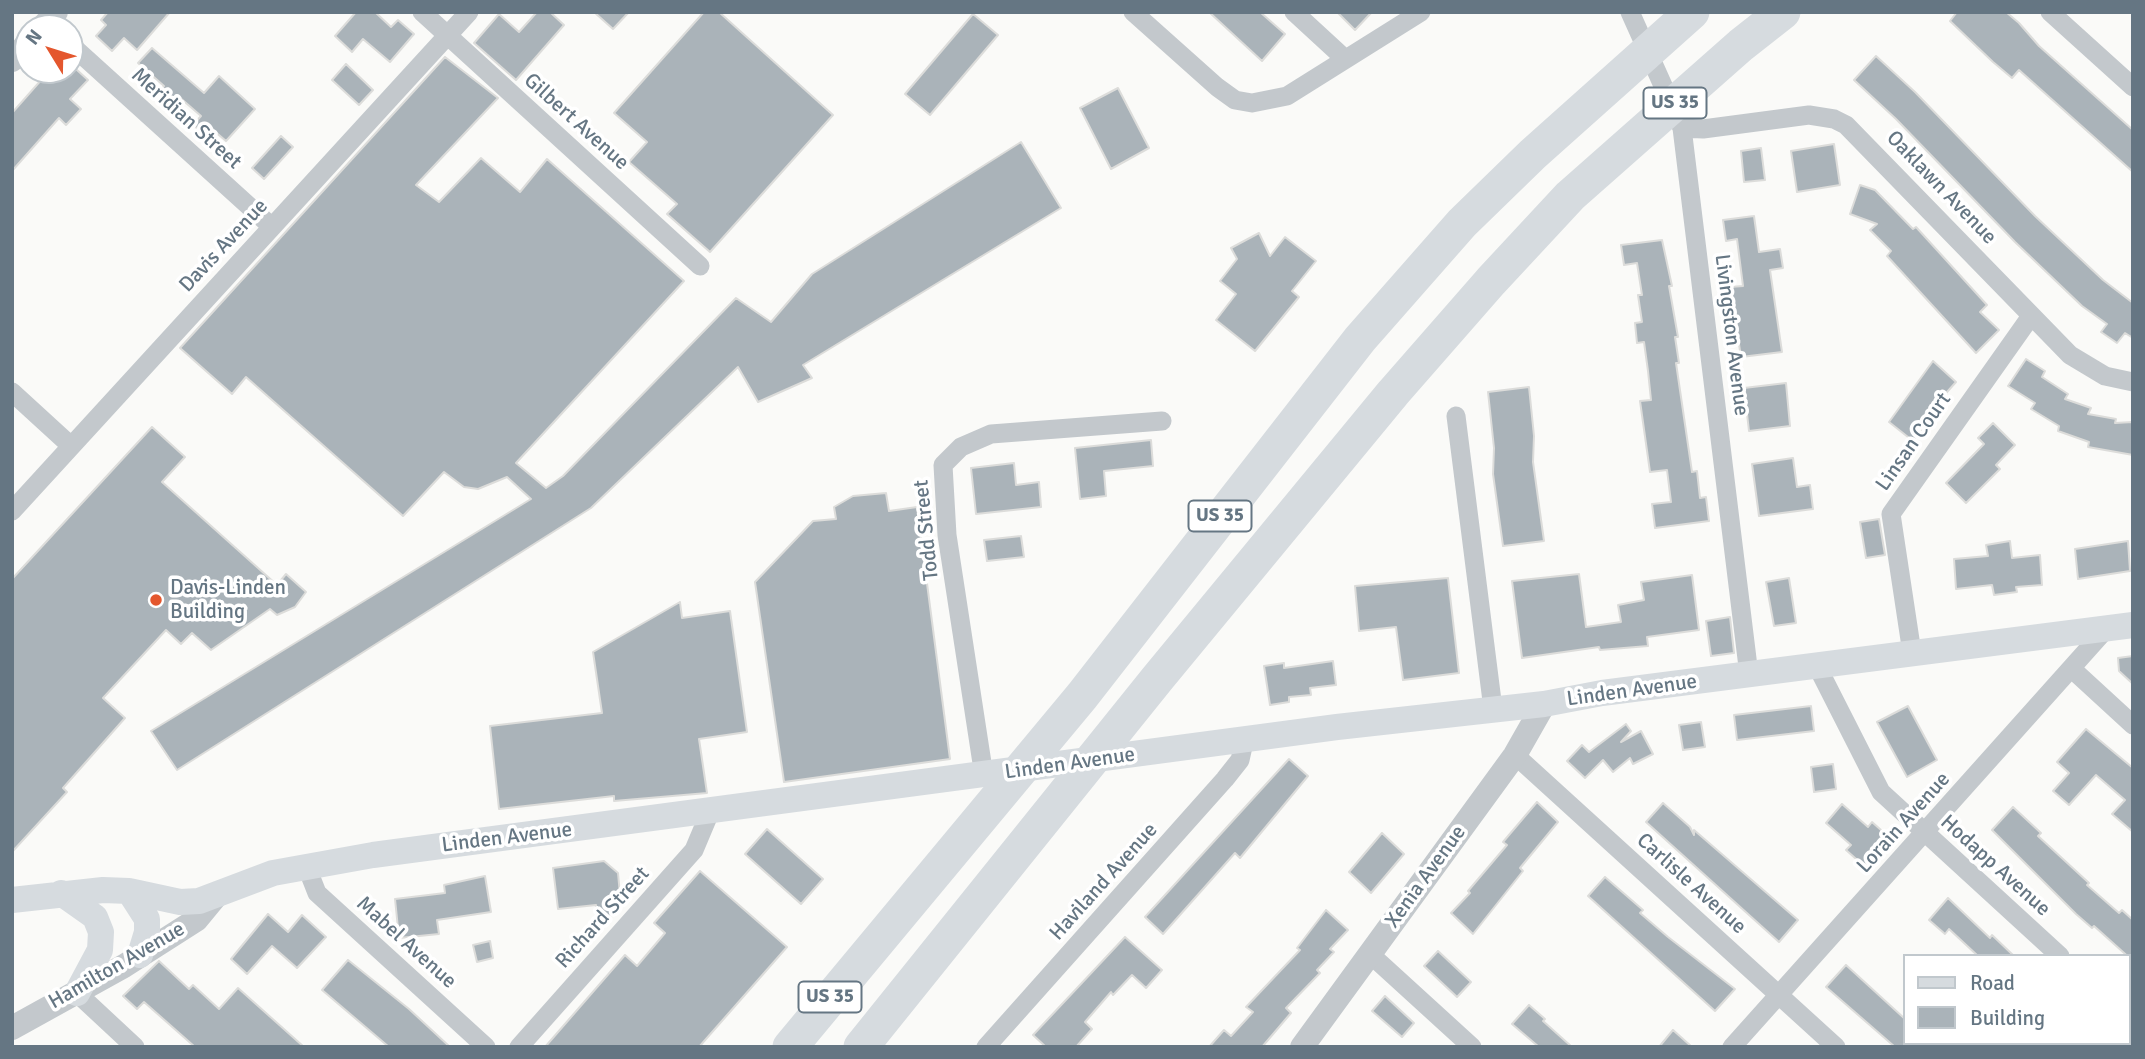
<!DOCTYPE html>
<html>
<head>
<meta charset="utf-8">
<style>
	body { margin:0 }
	#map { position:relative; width:2145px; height:1059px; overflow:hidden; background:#fafaf8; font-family:Signika,sans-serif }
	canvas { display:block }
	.frame { position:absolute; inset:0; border:14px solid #657683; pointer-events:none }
	.legend { position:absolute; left:1903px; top:954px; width:228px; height:91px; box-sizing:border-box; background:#fff; border:2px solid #c1c8cd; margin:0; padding:9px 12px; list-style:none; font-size:21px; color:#657683 }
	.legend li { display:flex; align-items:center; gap:14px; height:35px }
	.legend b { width:35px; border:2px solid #c1c8cd }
	.north { position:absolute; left:14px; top:14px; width:70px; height:70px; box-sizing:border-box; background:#fff; border:2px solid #c1c8cd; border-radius:50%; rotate:308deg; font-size:19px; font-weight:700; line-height:28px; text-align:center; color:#657683 }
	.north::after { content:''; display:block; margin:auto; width:24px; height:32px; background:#e4572e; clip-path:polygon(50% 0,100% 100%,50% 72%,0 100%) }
</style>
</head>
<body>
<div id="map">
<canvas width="2145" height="1059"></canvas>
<div class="frame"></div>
<ul class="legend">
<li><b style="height:9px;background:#d6dbdf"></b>Road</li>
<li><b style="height:19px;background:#aab3b9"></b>Building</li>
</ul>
<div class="north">N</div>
</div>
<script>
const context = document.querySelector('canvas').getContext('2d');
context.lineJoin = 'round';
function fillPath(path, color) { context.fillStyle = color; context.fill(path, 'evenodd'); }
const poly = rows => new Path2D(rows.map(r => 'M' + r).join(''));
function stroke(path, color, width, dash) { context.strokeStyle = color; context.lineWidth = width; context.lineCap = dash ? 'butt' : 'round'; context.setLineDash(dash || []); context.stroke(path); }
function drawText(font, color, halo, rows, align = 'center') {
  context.font = font + ' Signika,sans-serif'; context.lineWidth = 7; context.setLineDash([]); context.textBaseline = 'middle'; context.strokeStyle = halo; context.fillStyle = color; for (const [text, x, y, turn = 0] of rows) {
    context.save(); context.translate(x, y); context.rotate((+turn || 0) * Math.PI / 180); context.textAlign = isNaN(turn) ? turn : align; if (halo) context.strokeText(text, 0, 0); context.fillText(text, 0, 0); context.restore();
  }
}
const building = poly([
	[108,12,170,12,137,50,124,38,112,51,96,36,106,25,101,20,108,12],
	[356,12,375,12,391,27,398,20,414,34,390,62,363,39,352,52,335,36,356,12],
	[537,12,550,12,564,25,516,80,474,43,499,14,519,32,537,12],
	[594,12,629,12,613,29,594,12],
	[704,12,719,12,833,115,710,252,667,214,677,204,629,162,647,142,614,113,704,12],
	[1209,12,1260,12,1285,34,1262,61,1209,12],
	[1337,12,1372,12,1355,30,1337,12],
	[1957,12,2006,12,2019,23,2039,46,2133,130,2133,172,2019,70,2012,78,1993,62,1950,21,1957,12],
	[973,14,998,35,930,115,905,94,973,14],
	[152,48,204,93,219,76,255,109,226,141,212,129,206,136,193,125,201,116,178,96,171,104,158,93,164,86,138,63,152,48],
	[1876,56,1915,92,2035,216,2103,280,2133,303,2133,338,2125,333,2117,343,2101,332,2107,324,2082,306,2015,242,1896,119,1854,80,1876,56],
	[445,57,498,98,416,185,439,202,481,158,520,192,547,159,684,281,516,463,546,488,563,476,736,298,771,322,812,274,1021,142,1061,208,803,365,812,378,758,402,738,367,591,508,177,770,151,731,531,499,507,477,478,489,464,487,444,472,403,516,246,377,232,394,180,348,445,57],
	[346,64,373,90,359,105,332,80,346,64],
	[50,70,77,70,88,80,70,99,81,109,66,125,59,118,12,171,12,113,50,70],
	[1118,88,1149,148,1111,169,1080,108,1118,88],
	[281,136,293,147,264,179,252,168,281,136],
	[1834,144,1840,185,1797,192,1791,151,1834,144],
	[1761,148,1765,180,1744,182,1741,151,1761,148],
	[1860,185,1875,190,1913,229,1916,227,1987,305,1980,312,1999,330,1976,353,1887,256,1891,251,1870,230,1877,224,1850,214,1860,185],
	[1754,216,1759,252,1780,249,1783,268,1770,270,1782,352,1741,357,1730,287,1743,286,1737,239,1726,241,1723,220,1754,216],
	[1259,233,1270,256,1285,237,1316,261,1292,291,1299,297,1255,351,1216,320,1236,294,1220,281,1237,259,1231,248,1259,233],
	[1662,240,1672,286,1669,286,1678,337,1675,337,1679,363,1676,363,1692,472,1697,471,1700,498,1706,497,1709,521,1655,528,1652,504,1671,502,1667,470,1650,472,1640,401,1651,400,1648,371,1644,342,1637,343,1635,323,1642,322,1638,295,1642,295,1637,263,1624,265,1621,245,1662,240],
	[2026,359,2045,371,2042,377,2068,394,2065,399,2091,408,2088,414,2116,419,2115,423,2133,422,2133,455,2088,447,2089,442,2058,431,2059,426,2031,409,2035,403,2008,386,2026,359],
	[1933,361,1956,382,1939,401,1941,403,1913,441,1889,422,1933,361],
	[1786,383,1790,426,1749,431,1744,388,1786,383],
	[1529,387,1534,436,1533,462,1544,541,1503,546,1493,474,1494,448,1488,392,1529,387],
	[1993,423,2015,445,1996,465,2000,469,1966,503,1946,483,1984,444,1978,438,1993,423],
	[152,427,185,457,162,482,277,585,286,574,306,592,295,607,277,615,270,609,211,650,192,633,181,644,166,630,103,698,125,718,63,788,67,792,12,852,12,579,152,427],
	[1151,440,1153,466,1104,471,1106,496,1080,499,1075,448,1151,440],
	[1793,458,1797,487,1810,485,1813,509,1759,516,1752,464,1793,458],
	[1014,463,1016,485,1039,482,1041,507,976,514,971,468,1014,463],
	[886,493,889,511,917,507,950,759,784,782,755,582,813,521,836,519,834,507,853,496,886,493],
	[1879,519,1885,555,1866,558,1860,522,1879,519],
	[1021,536,1024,557,987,561,984,540,1021,536],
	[2010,541,2012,558,2040,555,2042,585,2016,587,2017,592,1994,595,1992,585,1956,589,1954,559,1988,556,1986,545,2010,541],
	[2128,541,2130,571,2078,579,2075,549,2128,541],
	[1579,574,1586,627,1621,622,1618,605,1644,600,1641,582,1692,575,1699,630,1647,637,1648,646,1600,650,1599,647,1522,658,1512,581,1579,574],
	[1448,578,1459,673,1403,680,1396,627,1359,631,1355,586,1448,578],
	[1789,578,1796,623,1774,626,1766,582,1789,578],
	[680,602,682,618,730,611,747,732,699,739,707,793,614,801,614,796,499,809,490,726,602,713,593,652,680,602],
	[1730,617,1734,653,1711,656,1706,621,1730,617],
	[2133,656,2133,684,2119,671,2118,658,2133,656],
	[1333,661,1336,685,1310,688,1311,695,1289,697,1289,702,1270,705,1264,666,1284,663,1284,668,1333,661],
	[1811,706,1814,731,1737,740,1734,715,1811,706],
	[1908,706,1937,760,1907,777,1877,722,1908,706],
	[1701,722,1705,747,1683,750,1679,725,1701,722],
	[1626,724,1631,731,1621,742,1641,731,1653,754,1633,764,1630,758,1613,772,1603,760,1585,778,1567,761,1582,745,1589,752,1626,724],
	[2086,729,2133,768,2133,832,2112,814,2125,800,2096,775,2069,805,2053,791,2069,773,2057,762,2086,729],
	[1289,759,1308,776,1240,858,1235,853,1163,934,1145,917,1289,759],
	[1833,764,1836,789,1814,792,1811,767,1833,764],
	[1537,802,1558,822,1520,868,1523,871,1473,934,1451,913,1470,893,1468,891,1507,845,1503,842,1537,802],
	[1663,803,1690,827,1694,835,1694,830,1798,920,1779,942,1646,822,1663,803],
	[1842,804,1868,827,1872,822,1890,838,1864,866,1846,850,1851,845,1826,823,1842,804],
	[2013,807,2041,833,2038,836,2089,883,2087,885,2119,913,2122,910,2133,920,2133,961,2094,926,2092,928,2076,914,1992,830,2013,807],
	[767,829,823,879,801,904,745,854,767,829],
	[1382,833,1404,854,1371,893,1349,872,1382,833],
	[604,861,618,873,621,906,610,918,596,916,596,905,558,909,553,868,604,861],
	[700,871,787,947,699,1047,545,1047,625,955,637,966,665,933,654,923,700,871],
	[485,876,491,912,437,920,439,934,399,938,395,899,445,893,444,885,485,876],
	[1605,877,1643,910,1640,913,1668,937,1735,989,1715,1011,1588,896,1605,877],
	[1948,898,1990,938,1992,935,2014,956,1978,956,1949,929,1945,934,1929,920,1948,898],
	[1326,910,1348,930,1330,949,1334,952,1317,970,1320,973,1286,1008,1291,1013,1262,1047,1209,1047,1224,1030,1231,1036,1253,1012,1246,1007,1300,950,1297,948,1326,910],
	[268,914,288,932,302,915,326,937,297,968,272,946,247,974,231,959,268,914],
	[1125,937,1162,970,1146,988,1132,975,1113,995,1111,992,1085,1022,1092,1029,1076,1047,1046,1047,1033,1035,1125,937],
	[490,941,493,958,477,962,473,945,490,941],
	[1438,951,1471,982,1457,997,1424,966,1438,951],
	[348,960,409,1009,450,1047,389,1047,322,990,348,960],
	[159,961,189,989,193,985,219,1009,238,988,304,1047,195,1047,144,1002,137,1009,123,996,159,961],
	[1846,965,1905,1019,1905,1047,1895,1047,1826,987,1846,965],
	[1385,996,1414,1023,1402,1037,1372,1011,1385,996],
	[1529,1005,1545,1019,1543,1021,1572,1047,1539,1047,1512,1024,1529,1005],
	[1673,1030,1692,1047,1659,1047,1673,1030]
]);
const minor = poly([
	[422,12,700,266],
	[1133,12,1217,87,1235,100,1252,103,1287,96,1421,12],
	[1294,12,1344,58],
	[1630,12,1682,128,1749,675],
	[2050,12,2133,87],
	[70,44,272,227],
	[1682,128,1703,129,1809,115,1834,119,1846,125,2070,355,2105,376,2133,382],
	[12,392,71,446],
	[1456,416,1493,709],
	[12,511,469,12],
	[1912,653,1891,514,2031,316],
	[1817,666,1881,792,2060,956],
	[2072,669,2133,725],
	[1515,755,1836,1047],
	[984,776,947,535,943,465,961,447,991,434,1162,421],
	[306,865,317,893,486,1047],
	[1370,954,1472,1047],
	[77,993,135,1047],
	[2129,1019,2133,1022],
	[519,1047,694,850,710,812],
	[986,1047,1225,779,1240,760,1244,742],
	[1732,1047,2107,628]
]);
const tertiary = poly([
	[42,28,56,12],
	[12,60,28,43],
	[12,1028,124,966,196,920,215,897],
	[1302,1047,1515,755,1544,704]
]);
const secondary = poly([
	[129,891,147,919,147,932,140,955],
	[61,893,95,917,101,932,100,950,77,993],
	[12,900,103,890,129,891,180,902,199,901,273,873,373,855,1337,727,1544,704,1602,693,2133,625]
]);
const motorway = poly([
	[790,1047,1082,696,1360,339,1462,223,1533,154,1692,12],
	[861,1047,1157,679,1393,393,1491,281,1570,196,1741,45,1783,12]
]);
const markers = [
	[156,600,7,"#e4572e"]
];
const shields = [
	[1675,103,63],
	[1220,516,63],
	[830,997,63]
];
const shieldNames = [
	["US 35",1675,103],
	["US 35",1220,516],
	["US 35",830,997]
];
const streetNames = [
	["Meridian Street",186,119,42],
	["Gilbert Avenue",576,122,42],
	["Oaklawn Avenue",1941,188,46],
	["Davis Avenue",224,246,-47],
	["Livingston Avenue",1731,335,83],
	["Linsan Court",1914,442,-55],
	["Todd Street",927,530,-96],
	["Linden Avenue",1632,691,-8],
	["Linden Avenue",1070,764,-8],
	["Lorain Avenue",1904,823,-48],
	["Linden Avenue",507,838,-7],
	["Hodapp Avenue",1995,866,42],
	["Xenia Avenue",1426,877,-54],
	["Haviland Avenue",1104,882,-48],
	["Carlisle Avenue",1691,884,42],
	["Richard Street",603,918,-48],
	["Mabel Avenue",406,943,42],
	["Hamilton Avenue",117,966,-30]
];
const poiNames = [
	["Davis-Linden",170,588],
	["Building",170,612]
];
fillPath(building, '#aab3b9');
stroke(building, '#dcdcda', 2);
stroke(minor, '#c3c8cc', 19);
stroke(tertiary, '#c3c8cc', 24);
stroke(secondary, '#d6dbdf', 26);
stroke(motorway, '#d6dbdf', 35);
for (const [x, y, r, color] of markers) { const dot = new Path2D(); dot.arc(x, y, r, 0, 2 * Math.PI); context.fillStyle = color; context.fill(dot); stroke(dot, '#fff', 2.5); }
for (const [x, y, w] of shields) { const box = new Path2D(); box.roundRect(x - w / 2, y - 15.5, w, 31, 5); context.fillStyle = '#fff'; context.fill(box); stroke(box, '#657683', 2); }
drawText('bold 19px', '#657683', null, shieldNames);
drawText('21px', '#657683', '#fff', streetNames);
drawText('21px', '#657683', '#fff', poiNames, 'left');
</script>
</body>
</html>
